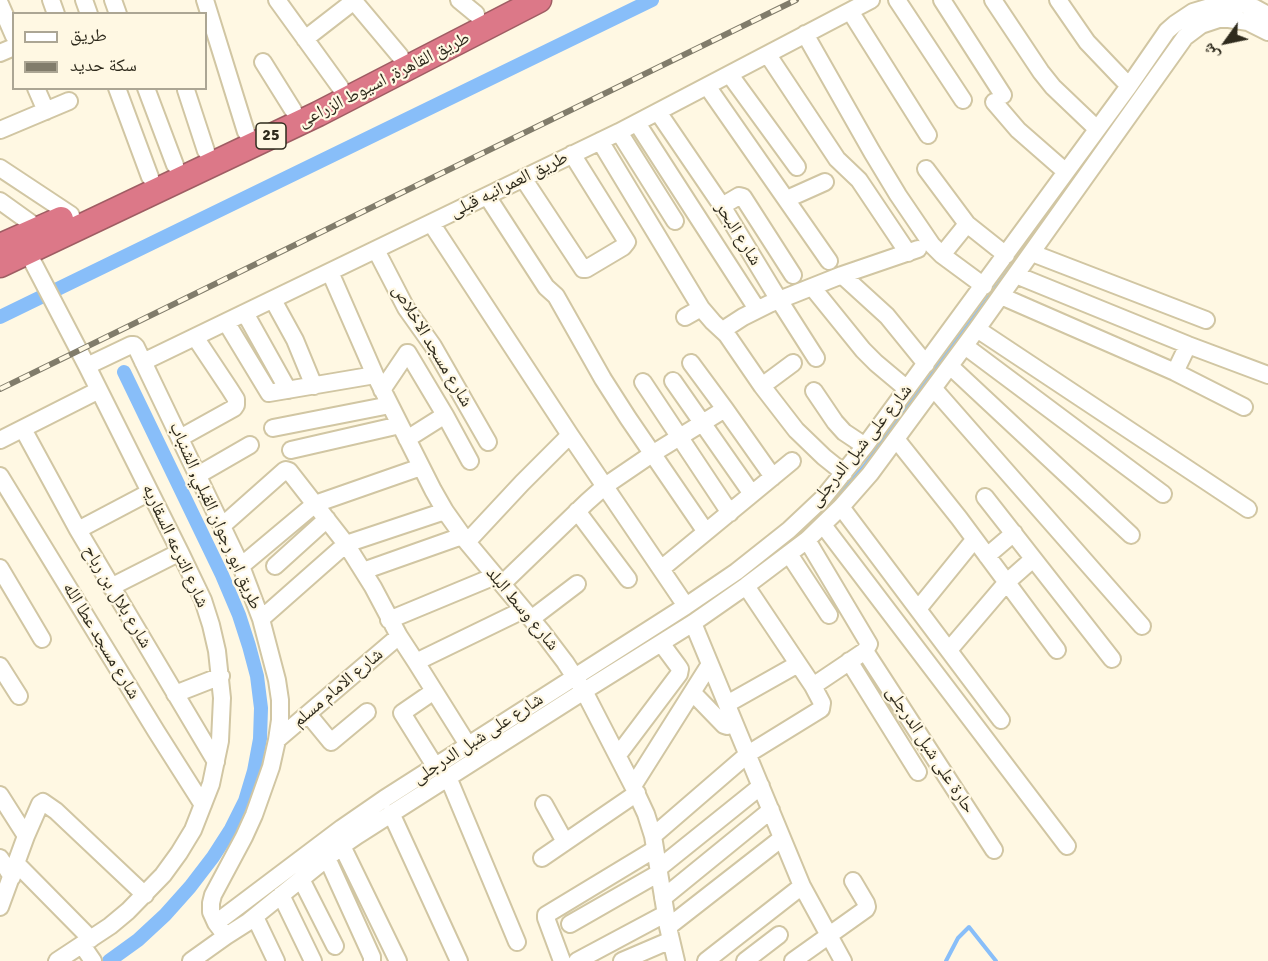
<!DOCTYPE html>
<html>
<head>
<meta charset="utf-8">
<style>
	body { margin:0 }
	#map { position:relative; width:1268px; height:961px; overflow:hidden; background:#fff8e3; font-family:Signika,"Noto Naskh Arabic",sans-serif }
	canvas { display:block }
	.legend { position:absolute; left:12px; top:12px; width:195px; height:78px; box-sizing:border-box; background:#fff8e3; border:2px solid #aca694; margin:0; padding:8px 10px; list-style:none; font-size:18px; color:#2f2b1d }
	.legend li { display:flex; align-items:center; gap:12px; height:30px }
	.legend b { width:30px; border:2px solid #aca694 }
	.north { position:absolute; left:1196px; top:12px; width:60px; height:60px; -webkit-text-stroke:4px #fff8e3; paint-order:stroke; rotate:237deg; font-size:16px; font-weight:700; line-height:24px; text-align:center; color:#2f2b1d }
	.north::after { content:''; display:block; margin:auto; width:21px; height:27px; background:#2f2b1d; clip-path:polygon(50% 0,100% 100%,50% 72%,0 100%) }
</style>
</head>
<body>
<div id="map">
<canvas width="1268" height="961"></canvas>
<ul class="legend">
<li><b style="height:8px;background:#fff"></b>طريق</li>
<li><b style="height:8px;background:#817c6b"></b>سكة حديد</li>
</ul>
<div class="north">ش</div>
</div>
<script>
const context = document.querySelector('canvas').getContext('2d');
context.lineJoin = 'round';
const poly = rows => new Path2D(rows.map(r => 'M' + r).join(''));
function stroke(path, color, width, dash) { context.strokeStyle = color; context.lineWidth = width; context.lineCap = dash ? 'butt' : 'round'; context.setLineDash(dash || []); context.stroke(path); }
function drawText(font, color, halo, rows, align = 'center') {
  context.font = font + ' Signika,"Noto Naskh Arabic",sans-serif'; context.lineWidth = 4.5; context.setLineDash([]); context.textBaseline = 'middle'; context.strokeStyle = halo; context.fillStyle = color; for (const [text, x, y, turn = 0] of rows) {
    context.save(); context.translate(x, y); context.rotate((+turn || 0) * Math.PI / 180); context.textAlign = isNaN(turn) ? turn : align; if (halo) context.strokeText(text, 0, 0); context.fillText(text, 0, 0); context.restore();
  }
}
const stream = poly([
	[1140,85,1173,38,1180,30],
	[1071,183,1136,91],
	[825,512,865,465,1011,267],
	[677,624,705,604],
	[946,961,958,938,969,927,996,961]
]);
const canal = poly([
	[0,317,652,0],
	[109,961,138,940,165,915,190,887,213,857,231,829,245,801,254,771,260,739,261,708,257,676,249,646,239,615,222,575,124,372]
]);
const minor = poly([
	[51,0,56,14],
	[84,0,89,14],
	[113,0,118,14],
	[205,0,246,132],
	[277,0,340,87],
	[353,0,400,56],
	[459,0,476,14],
	[897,0,963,100],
	[942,0,1003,95],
	[993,0,1041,72,1053,87,1097,129],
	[1058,0,1087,42,1129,86],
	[0,4,14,36],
	[850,11,928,135],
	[805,34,872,152,898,195,932,245,942,255,984,286],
	[305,39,354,1],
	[0,53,14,47],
	[768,55,837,159,859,180,908,253],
	[263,62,293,110],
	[730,75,797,167],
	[707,86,829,261],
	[36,88,46,111],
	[117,88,150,177],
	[146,88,175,165],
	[186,90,206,151],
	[994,102,1018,130,1066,172],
	[658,112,722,206,779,300,816,358],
	[637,123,757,309],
	[0,130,69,101],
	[619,132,675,221],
	[600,141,701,308,713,322,727,335,762,386,796,430,824,457,844,473],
	[0,168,71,215],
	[926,169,967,224,1006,255],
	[523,178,583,269,586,269,623,247,627,242,572,154],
	[487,196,546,287,556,296,603,379,628,418,706,532],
	[787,199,825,182],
	[0,201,39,229],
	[722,206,739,196,743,197,793,275],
	[431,223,570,435,686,606],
	[376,250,406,308,433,346,488,442],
	[28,253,87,366,180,552,203,600,211,625,217,651,222,698,220,741,211,784,193,830,179,853,163,875,128,911,110,926,57,961],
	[1032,253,1206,320],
	[942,255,967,224],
	[330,272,375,375,433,490,445,511,467,542,543,633,565,662,584,691,633,786,646,814,653,836,668,927,676,961],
	[842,275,887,316,926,364],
	[1016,275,1188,345,1268,375],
	[812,287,863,350,876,363,907,389],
	[1001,296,1175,372,1244,407],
	[273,300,295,340,314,386],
	[245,313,288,390],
	[685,317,701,308],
	[226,322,269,393,375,375],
	[977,329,1248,509],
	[723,330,743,317,769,304,842,275,918,249],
	[965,346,1163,494],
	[143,362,619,132,871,0],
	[691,363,725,409,773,477],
	[87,366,131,345,134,345,136,347,241,566,261,619,277,680,280,700,280,720,277,740,271,767,254,815,244,837,213,895,211,903,211,912,216,923,226,936,191,961],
	[950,366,1131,535],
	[1175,372,1188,345],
	[673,381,752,494],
	[643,382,730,513],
	[762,386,793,363],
	[934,389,1142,626],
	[382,390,407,353,408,353,445,415,470,461],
	[814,391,835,422,844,432,865,446],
	[273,428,390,405],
	[23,429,78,530,216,762],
	[180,438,234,408,236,405,236,399,229,388,195,337],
	[407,439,445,415],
	[896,439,959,518,1057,650],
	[0,440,99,390],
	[291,450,400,425],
	[198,475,250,445],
	[0,476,156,731,203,805],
	[985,497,1112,659],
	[841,507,1001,720],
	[577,511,628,579],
	[823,525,1067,846],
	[222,526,284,471,286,470,289,471,346,544,373,587,399,636,416,662,468,745],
	[78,530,150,492],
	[807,540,869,644,865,651,813,686],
	[467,542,522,483,570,435],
	[789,554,829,615],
	[987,556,1014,533],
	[241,566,315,504,421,467],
	[275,566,327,519],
	[0,568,42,639],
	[661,569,792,461],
	[363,571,462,536],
	[502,584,587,502,605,486,652,454,725,409],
	[111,587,180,552],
	[918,609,974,540],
	[261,619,346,544,445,511],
	[531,619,577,584],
	[389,620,495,576],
	[693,623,802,886,843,961],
	[949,650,1007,582,1033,559],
	[865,651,994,850],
	[849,661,918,772],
	[416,662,523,610],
	[0,666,19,696],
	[434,691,402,713,435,766],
	[693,693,724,725,727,726,734,722],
	[175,694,221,676],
	[727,704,798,664],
	[308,714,331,742,367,712],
	[277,740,399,636],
	[618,755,679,674,680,669,678,666,661,643],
	[448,777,517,942],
	[633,786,710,664],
	[0,795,26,836],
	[544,804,565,842],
	[391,813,459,961],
	[653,836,748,754,821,709,822,703,813,686,746,586],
	[342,846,398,961],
	[0,858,12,877],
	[327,858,372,957,372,961],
	[542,858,637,793],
	[16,863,91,939],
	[659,868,761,786],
	[301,879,335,946],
	[281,895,313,961],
	[663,898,771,810],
	[0,907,26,836,40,804,43,802,56,811,145,895],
	[255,917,276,961],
	[216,923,342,828,384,799,686,606,736,572,789,530,823,498,865,446,1129,86,1167,31,1175,24,1193,12,1213,6,1234,4,1245,5,1255,8,1268,15],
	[570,924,659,873],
	[668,927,782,838],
	[226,936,248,922,342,846,358,835,584,691,693,623,746,586,807,540,841,507,870,474,977,329,1185,37,1201,25,1219,19,1229,19,1248,22,1268,32],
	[82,945,93,961],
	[562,961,546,918,546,915,655,849],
	[577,961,665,914],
	[622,961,671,940],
	[706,961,802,886],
	[745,961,779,935],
	[793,961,866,909,867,907,866,903,853,881]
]);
const highway = poly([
	[0,246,61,219],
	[0,265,318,114,539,0]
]);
const rail = poly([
	[0,389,796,0]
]);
const shields = [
	[271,136,30]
];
const shieldNames = [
	["25",271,136]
];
const streetNames = [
	["طريق القاهرة, اسيوط الزراعى",384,80,-27],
	["طريق العمرانيه قبلى",509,185,-26],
	["شارع البحر",738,234,58],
	["شارع مسجد الاخلاص",432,346,59],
	["شارع على شبل الدرجلى",861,446,-51],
	["طريق ابو رجوان القبلي, الشنباب",215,516,66],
	["شارع الترعه السقاريه",175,546,65],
	["شارع بلال بن رباح",117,597,59],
	["شارع وسط البلد",522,609,50],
	["شارع مسجد عطا الله",101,641,59],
	["شارع الامام مسلم",338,688,-40],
	["شارع على شبل الدرجلى",478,739,-33],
	["حارة على شبل الدرجلى",930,750,57]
];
stroke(stream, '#88bef9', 4);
stroke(canal, '#88bef9', 14);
stroke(minor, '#d1c6a3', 20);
stroke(highway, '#9f5d63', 27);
stroke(minor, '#fff', 16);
stroke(highway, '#dc7888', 24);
stroke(rail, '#817c6b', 6);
stroke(rail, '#fff8e3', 4, [11]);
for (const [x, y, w] of shields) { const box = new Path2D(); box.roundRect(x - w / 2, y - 13, w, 26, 4.5); context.fillStyle = '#fff8e3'; context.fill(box); stroke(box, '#2f2b1d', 1.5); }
drawText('bold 16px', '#2f2b1d', null, shieldNames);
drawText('18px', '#2f2b1d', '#fff8e3', streetNames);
</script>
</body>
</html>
